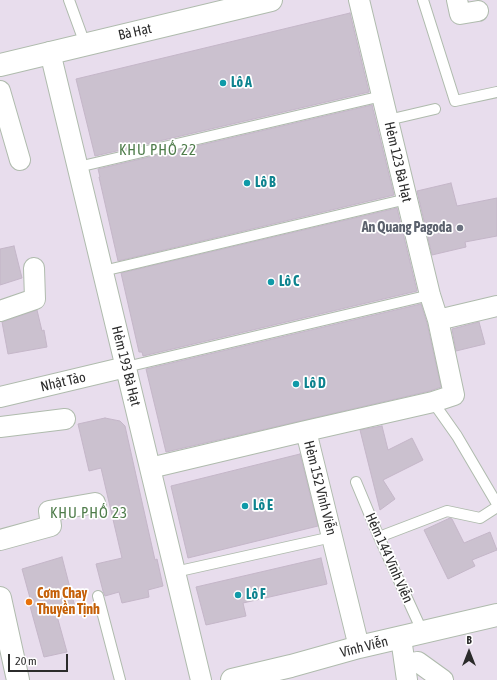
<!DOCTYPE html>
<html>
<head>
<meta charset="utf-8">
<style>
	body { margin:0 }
	#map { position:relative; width:497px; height:680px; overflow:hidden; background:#e8dded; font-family:"Asap Condensed",sans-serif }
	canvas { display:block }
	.north { position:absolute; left:449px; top:632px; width:40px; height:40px; -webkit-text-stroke:3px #fff; paint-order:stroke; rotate:0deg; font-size:11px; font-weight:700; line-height:16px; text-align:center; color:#2b2b2b }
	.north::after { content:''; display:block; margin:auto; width:14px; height:18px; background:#2b2b2b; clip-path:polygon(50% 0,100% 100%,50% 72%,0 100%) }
	.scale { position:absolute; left:8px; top:654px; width:60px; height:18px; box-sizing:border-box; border:2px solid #2b2b2b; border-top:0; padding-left:5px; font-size:12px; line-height:14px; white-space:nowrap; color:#2b2b2b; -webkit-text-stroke:3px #fff; paint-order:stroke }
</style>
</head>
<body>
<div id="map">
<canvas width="497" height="680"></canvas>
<div class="north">B</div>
<div class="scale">20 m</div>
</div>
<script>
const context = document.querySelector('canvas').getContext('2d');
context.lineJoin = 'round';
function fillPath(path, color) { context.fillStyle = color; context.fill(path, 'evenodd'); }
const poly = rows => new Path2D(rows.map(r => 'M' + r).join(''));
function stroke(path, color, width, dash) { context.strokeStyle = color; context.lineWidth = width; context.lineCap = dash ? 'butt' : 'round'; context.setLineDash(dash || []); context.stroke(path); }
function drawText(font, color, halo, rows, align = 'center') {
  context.font = font + ' "Asap Condensed",sans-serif'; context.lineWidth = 3.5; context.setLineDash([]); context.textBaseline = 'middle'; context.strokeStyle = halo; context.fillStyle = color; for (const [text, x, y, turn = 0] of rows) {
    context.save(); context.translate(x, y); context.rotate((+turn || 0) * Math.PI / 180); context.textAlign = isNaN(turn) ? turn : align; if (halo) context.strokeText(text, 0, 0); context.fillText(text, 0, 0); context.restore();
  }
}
const building = poly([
	[350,13,369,92,95,156,76,79,350,13],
	[372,105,394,195,118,261,99,177,100,177,98,169,372,105],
	[451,183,457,206,497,198,497,236,465,242,466,247,432,255,417,191,451,183],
	[397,208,417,291,143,356,142,352,139,352,121,273,397,208],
	[14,246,22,278,0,285,0,249,14,246],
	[421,304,427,323,441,387,430,391,166,452,146,369,421,304],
	[37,310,42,331,44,330,47,347,8,354,2,322,37,310],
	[479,322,485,344,456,351,452,329,479,322],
	[105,418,120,421,125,426,155,560,157,559,163,586,148,590,149,597,122,603,119,592,105,596,103,591,96,564,122,558,101,468,89,471,78,424,105,418],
	[382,426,388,450,412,438,423,460,383,480,395,499,380,510,360,430,382,426],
	[300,454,318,526,188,558,171,486,300,454],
	[450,518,452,519,464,543,490,532,497,550,472,560,475,566,448,579,424,530,450,518],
	[62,557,76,611,57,616,67,652,44,657,28,599,30,598,22,569,62,557],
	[321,558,327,584,243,603,246,616,206,625,196,587,321,558]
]);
const service = poly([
	[69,0,85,44],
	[423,0,455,101,497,92],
	[388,120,435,109],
	[78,167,382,96],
	[103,271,407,199],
	[126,367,430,295],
	[433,402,457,436,497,504],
	[356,482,379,537,423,633],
	[379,537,447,511,480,518,497,507],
	[175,572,332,537],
	[98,596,120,680]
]);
const minor = poly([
	[457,0,460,14,478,11],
	[50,52,201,680],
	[0,91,20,160],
	[0,311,35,299,34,268],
	[438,320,497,306],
	[0,397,126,367],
	[0,427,65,419],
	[150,468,306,431],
	[0,540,51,526,49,511,95,503,96,507],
	[401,638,407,680],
	[359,647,306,431,433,402,454,395,438,320,430,295,359,0],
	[405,664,418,662,443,680]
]);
const tertiary = poly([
	[0,65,271,0],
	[0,598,18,680],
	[232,680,291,666,359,647,497,615]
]);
const markers = [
	[223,83,4,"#0f9aa8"],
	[247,183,4,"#0f9aa8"],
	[460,228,4,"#6b7280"],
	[271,282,4,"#0f9aa8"],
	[296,384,4,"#0f9aa8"],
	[245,506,4,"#0f9aa8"],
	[238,595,4,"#0f9aa8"],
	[29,602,4,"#e8710a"]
];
const streetNames = [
	["Bà Hạt",135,32,-13],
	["Hẻm 123 Bà Hạt",398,162,77],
	["Hẻm 193 Bà Hạt",126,366,76],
	["Nhật Tảo",63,382,-13],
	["Hẻm 152 Vĩnh Viễn",320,488,76],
	["Hẻm 144 Vĩnh Viễn",389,558,66],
	["Vĩnh Viễn",364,647,-14]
];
const cultureNames = [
	["Lô A",231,83],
	["Lô B",255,183],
	["Lô C",279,282],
	["Lô D",304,384],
	["Lô E",253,506],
	["Lô F",246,595]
];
const worshipNames = [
	["An Quang Pagoda",452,228]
];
const foodNames = [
	["Cơm Chay",37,594],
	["Thuyền Tịnh",37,610]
];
const neighbourhoodNames = [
	["KHU PHỐ 22",158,150],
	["KHU PHỐ 23",89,513]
];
fillPath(building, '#cbc1cf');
stroke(building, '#c4b6c8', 1);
stroke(service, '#afbbad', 12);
stroke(minor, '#afbbad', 22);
stroke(tertiary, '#afbbad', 24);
stroke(service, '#fff', 10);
stroke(minor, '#fff', 20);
stroke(tertiary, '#fff', 22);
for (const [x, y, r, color] of markers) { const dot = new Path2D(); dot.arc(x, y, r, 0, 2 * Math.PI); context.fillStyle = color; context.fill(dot); stroke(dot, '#fff', 1.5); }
drawText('14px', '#2b2b2b', '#fff', streetNames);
drawText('bold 14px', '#0d838f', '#fff', cultureNames, 'left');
drawText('bold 14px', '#5b616d', '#fff', worshipNames, 'right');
drawText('bold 14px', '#c56008', '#fff', foodNames, 'left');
context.letterSpacing = '1px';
drawText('15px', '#4e7c4a', '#fff', neighbourhoodNames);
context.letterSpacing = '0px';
</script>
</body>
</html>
